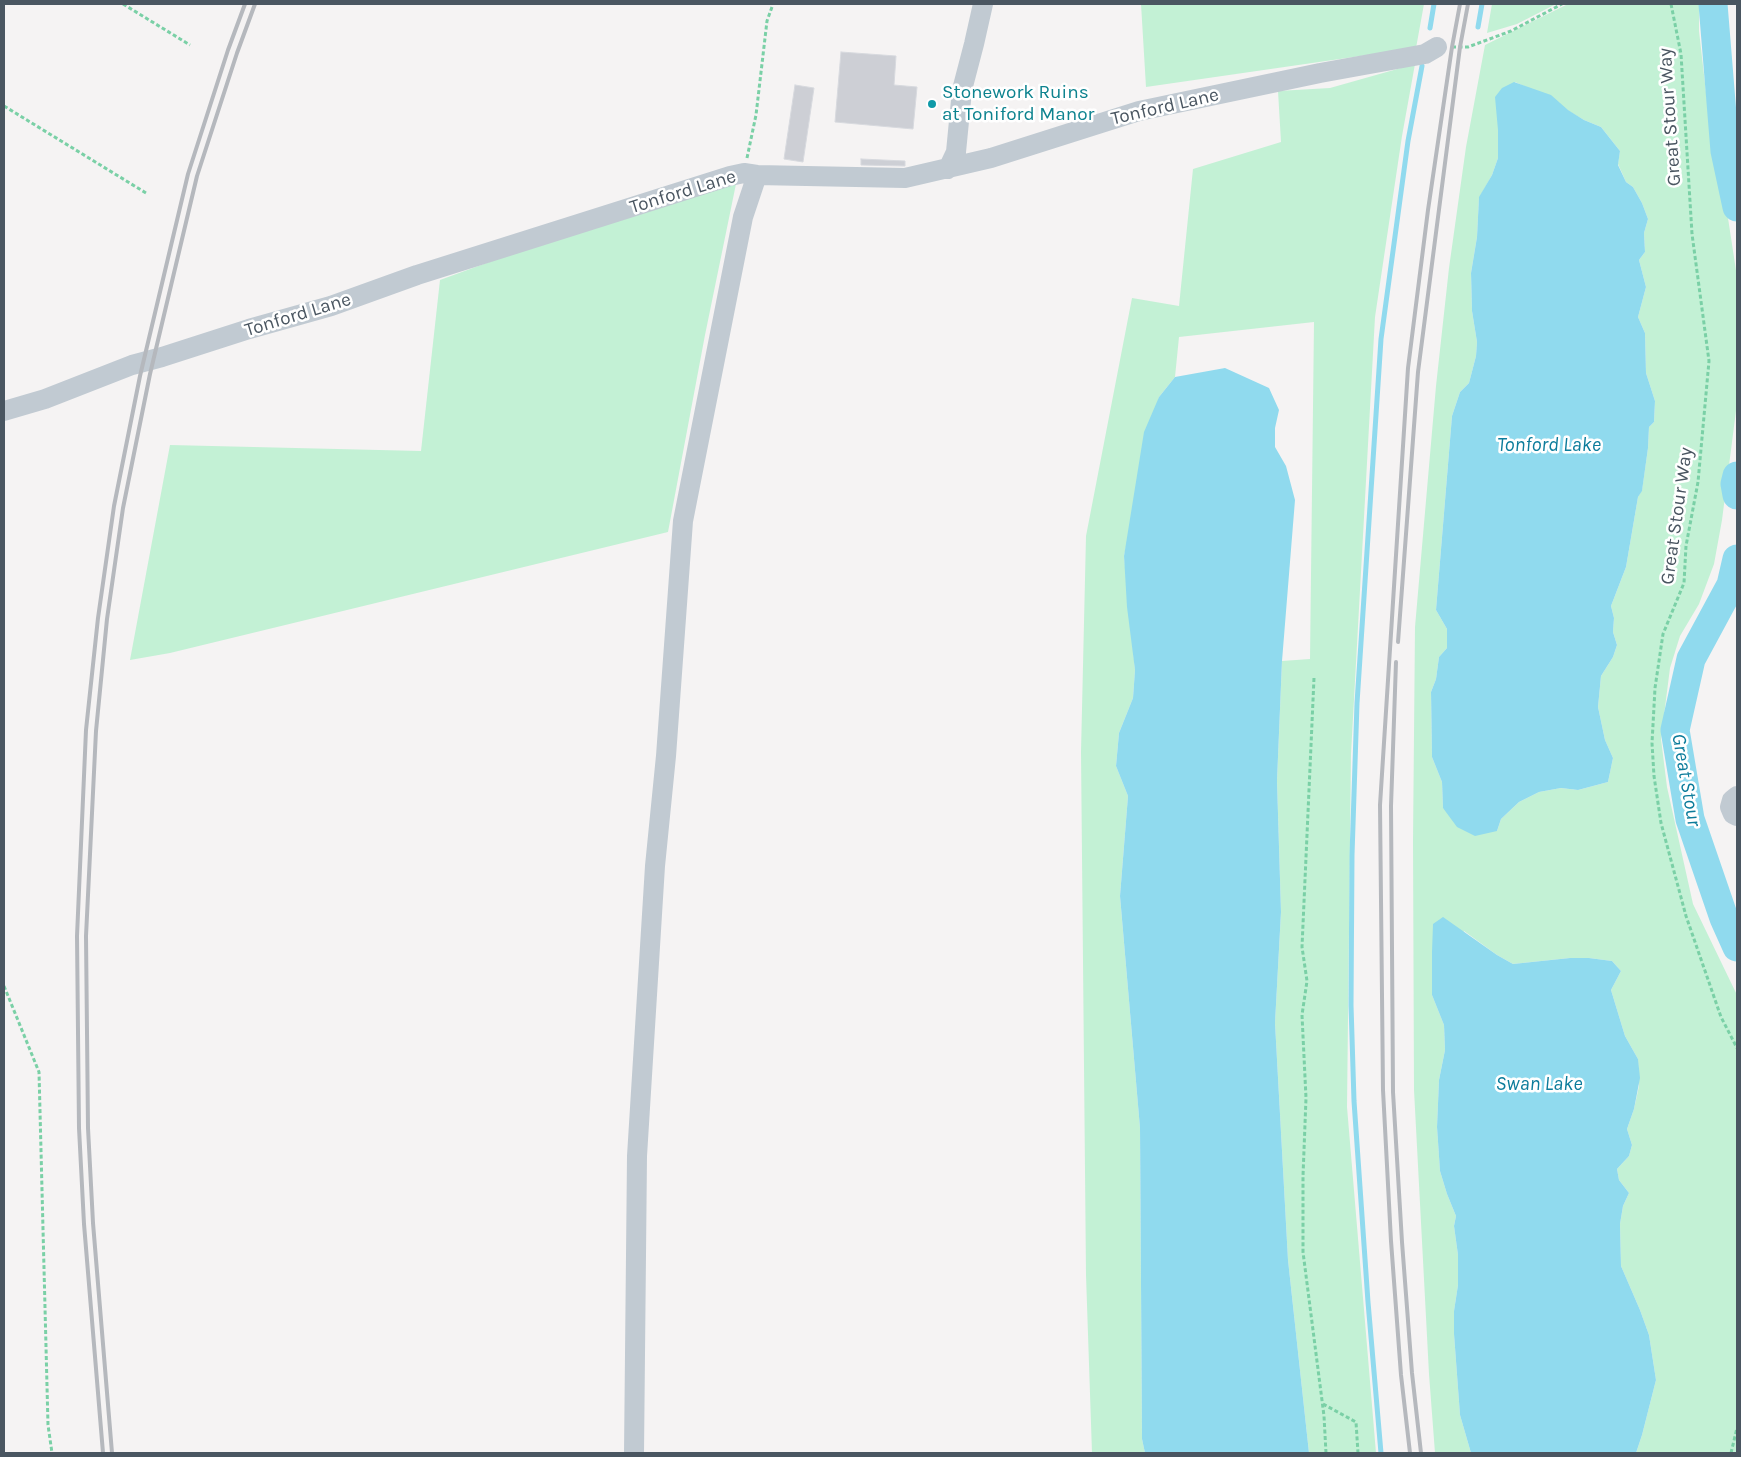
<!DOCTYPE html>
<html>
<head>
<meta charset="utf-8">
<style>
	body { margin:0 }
	#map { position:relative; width:1741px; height:1457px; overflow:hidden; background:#f5f3f3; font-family:Karla,sans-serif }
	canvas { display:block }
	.frame { position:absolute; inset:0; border:5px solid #4a5661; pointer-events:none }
</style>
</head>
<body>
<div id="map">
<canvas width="1741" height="1457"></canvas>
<div class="frame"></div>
</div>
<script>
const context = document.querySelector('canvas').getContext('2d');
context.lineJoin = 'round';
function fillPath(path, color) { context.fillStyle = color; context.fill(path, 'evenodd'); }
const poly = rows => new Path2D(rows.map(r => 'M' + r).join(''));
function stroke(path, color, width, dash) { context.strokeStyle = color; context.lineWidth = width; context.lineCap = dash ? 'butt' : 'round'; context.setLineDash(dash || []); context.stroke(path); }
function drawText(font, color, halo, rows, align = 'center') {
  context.font = font + ' Karla,sans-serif'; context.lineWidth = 5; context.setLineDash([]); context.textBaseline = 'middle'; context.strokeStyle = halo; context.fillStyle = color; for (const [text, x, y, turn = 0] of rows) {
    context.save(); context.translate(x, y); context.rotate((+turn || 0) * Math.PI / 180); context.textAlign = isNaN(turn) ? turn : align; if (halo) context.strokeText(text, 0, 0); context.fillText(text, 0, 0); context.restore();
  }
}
const green = poly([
	[1141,4,1424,4,1416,48,1146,87],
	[1492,4,1556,4,1517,24,1487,33],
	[1568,4,1699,4,1699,31,1707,101,1718,142,1726,205,1737,277,1737,403,1722,520,1714,564,1699,604,1680,636,1670,668,1661,739,1667,787,1693,904,1737,995,1737,1453,1636,1453,1642,1435,1656,1380,1649,1335,1640,1310,1621,1266,1620,1224,1623,1206,1629,1193,1619,1180,1617,1169,1629,1156,1632,1145,1627,1129,1634,1109,1639,1086,1638,1059,1625,1036,1611,990,1621,971,1612,961,1589,958,1570,958,1513,964,1497,955,1464,931,1432,995,1444,1025,1445,1050,1439,1080,1437,1127,1440,1171,1447,1194,1456,1216,1454,1226,1458,1255,1458,1285,1454,1311,1454,1334,1460,1415,1471,1453,1435,1453,1429,1374,1414,1090,1413,841,1415,627,1436,386,1449,268,1466,147,1485,45],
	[1515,82,1531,89,1584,120,1601,127,1620,151,1618,164,1626,182,1633,187,1642,203,1648,219,1644,233,1645,252,1639,260,1646,287,1638,317,1645,333,1646,373,1655,401,1654,422,1649,427,1648,448,1642,490,1638,497,1626,567,1611,606,1614,618,1613,632,1617,645,1613,657,1601,676,1598,707,1605,740,1613,758,1608,782,1578,790,1561,788,1539,792,1519,802,1501,819,1497,831,1443,808,1442,782,1432,757,1431,692,1436,679,1439,657,1447,648,1447,629,1436,610,1452,416,1460,392,1469,383,1476,356,1477,342,1472,311,1471,273,1477,237,1479,198,1492,175,1498,158,1498,130],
	[1415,64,1402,136,1375,317,1351,754,1347,1107,1376,1453,1309,1453,1288,1260,1275,1023,1281,912,1277,781,1282,661,1310,659,1314,322,1179,337,1175,377,1159,397,1124,556,1135,670,1133,698,1119,733,1116,766,1128,796,1120,896,1140,1128,1142,1439,1145,1453,1092,1453,1086,1275,1081,752,1086,536,1132,298,1179,306,1193,169,1281,142,1278,91,1330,88],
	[737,179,705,335,668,532,170,653,130,660,170,445,421,451,440,280,552,239]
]);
const water = poly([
	[1514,82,1551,95,1568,110,1584,120,1601,127,1620,151,1618,165,1626,182,1633,187,1642,203,1648,219,1644,233,1645,252,1639,260,1646,287,1638,317,1645,333,1646,373,1655,401,1654,422,1649,427,1648,448,1642,491,1638,497,1626,567,1611,606,1614,618,1613,632,1617,645,1613,657,1601,676,1598,707,1605,740,1613,758,1608,782,1578,790,1561,788,1539,792,1519,802,1501,819,1497,831,1475,836,1457,827,1443,808,1442,782,1432,757,1431,692,1436,679,1439,657,1447,648,1447,629,1436,610,1452,416,1460,392,1469,383,1476,356,1477,342,1472,311,1471,273,1477,237,1479,197,1492,175,1498,158,1498,130,1495,97,1502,88],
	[1225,368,1269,388,1279,410,1275,428,1275,447,1286,466,1295,500,1282,661,1277,781,1281,912,1275,1023,1288,1260,1309,1453,1145,1453,1142,1439,1140,1128,1120,896,1128,796,1116,766,1119,733,1133,698,1135,670,1127,607,1124,556,1144,432,1159,397,1175,377],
	[1443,917,1497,955,1513,964,1570,958,1589,958,1612,961,1621,971,1611,990,1625,1036,1638,1059,1640,1078,1634,1109,1627,1129,1632,1145,1629,1156,1617,1169,1619,1180,1629,1193,1623,1206,1620,1224,1621,1266,1640,1310,1649,1335,1656,1380,1642,1435,1636,1453,1471,1453,1460,1415,1454,1334,1454,1311,1458,1285,1458,1255,1454,1226,1456,1216,1447,1194,1440,1171,1437,1127,1439,1080,1445,1050,1444,1025,1432,995,1432,952,1433,924]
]);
const stream = poly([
	[1478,27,1482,4],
	[1430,28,1434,4],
	[1381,1453,1368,1302,1354,1101,1351,1005,1352,855,1357,703,1381,339,1408,141,1422,66]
]);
const river = poly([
	[1713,4,1725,151,1737,207],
	[1737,476,1735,484,1737,495],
	[1737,559,1731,585,1691,659,1675,730,1690,819,1724,918,1737,947]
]);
const building = poly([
	[841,52,896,56,894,85,917,87,913,129,835,122,841,52],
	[795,85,814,88,803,162,784,159,795,85],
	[861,159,905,161,905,166,861,165,861,159]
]);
const path = poly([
	[123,4,190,45],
	[1671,4,1681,54,1692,234,1709,361,1698,482,1686,546,1684,583,1663,634,1655,688,1652,743,1654,776,1661,823,1686,916,1721,1017,1737,1048],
	[1452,47,1468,47,1511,31,1562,4],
	[4,106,146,193],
	[747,158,756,115,767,21,773,4],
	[1314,678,1302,947,1307,981,1302,1015,1306,1098,1303,1176,1303,1252,1324,1416,1326,1453],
	[4,986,39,1072,48,1425,52,1453],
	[1323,1404,1356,1422,1358,1453],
	[1731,1453,1737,1428]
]);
const minor = poly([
	[948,169,956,152,962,90,974,44,983,4],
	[4,411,45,399,132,365,162,357,249,329,331,306,417,275,730,176,744,173,757,175,905,178,991,158,1139,111,1320,73,1425,54,1437,47],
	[1737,796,1732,800,1730,807,1733,814,1737,816],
	[634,1453,637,1156,655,866,666,756,683,521,743,217,757,175]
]);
const rail = poly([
	[1398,642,1418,372,1460,47,1468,4],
	[1396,662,1391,806,1393,1092,1402,1242,1412,1373,1421,1453],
	[103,1453,84,1224,79,1128,77,936,86,730,98,618,114,506,140,376,188,174,228,50,245,4],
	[112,1453,93,1223,88,1128,86,936,96,731,107,619,123,508,150,374,197,176,237,53,255,4],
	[1410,1453,1401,1375,1391,1241,1383,1090,1380,805,1408,368,1428,210,1452,47,1460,4]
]);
const markers = [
	[932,104,5,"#0f9aa8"]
];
const cultureNames = [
	["Stonework Ruins",942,93],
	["at Toniford Manor",942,115]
];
const streetNames = [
	["Tonford Lane",1165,107,-13],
	["Great Stour Way",1670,117,-94],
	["Tonford Lane",683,192,-17],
	["Tonford Lane",298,315,-17],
	["Great Stour Way",1677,516,-82]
];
const waterNames = [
	["Tonford Lake",1549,445],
	["Great Stour",1686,780,80],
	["Swan Lake",1539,1084]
];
fillPath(green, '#c3f1d5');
fillPath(water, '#90daee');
stroke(stream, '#90daee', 5);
stroke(river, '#90daee', 29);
fillPath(building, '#cdcfd5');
stroke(building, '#d7d9de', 1);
stroke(path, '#7ad0a6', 3, [4, 2.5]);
stroke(minor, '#c1cad2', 20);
stroke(rail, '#b5b8bd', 4);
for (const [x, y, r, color] of markers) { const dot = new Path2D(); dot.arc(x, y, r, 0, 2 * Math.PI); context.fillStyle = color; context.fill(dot); stroke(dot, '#fff', 2); }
drawText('19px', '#0d838f', '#fff', cultureNames, 'left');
drawText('19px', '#4a5661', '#fff', streetNames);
drawText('italic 20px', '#0c7c9b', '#fff', waterNames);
</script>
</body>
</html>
